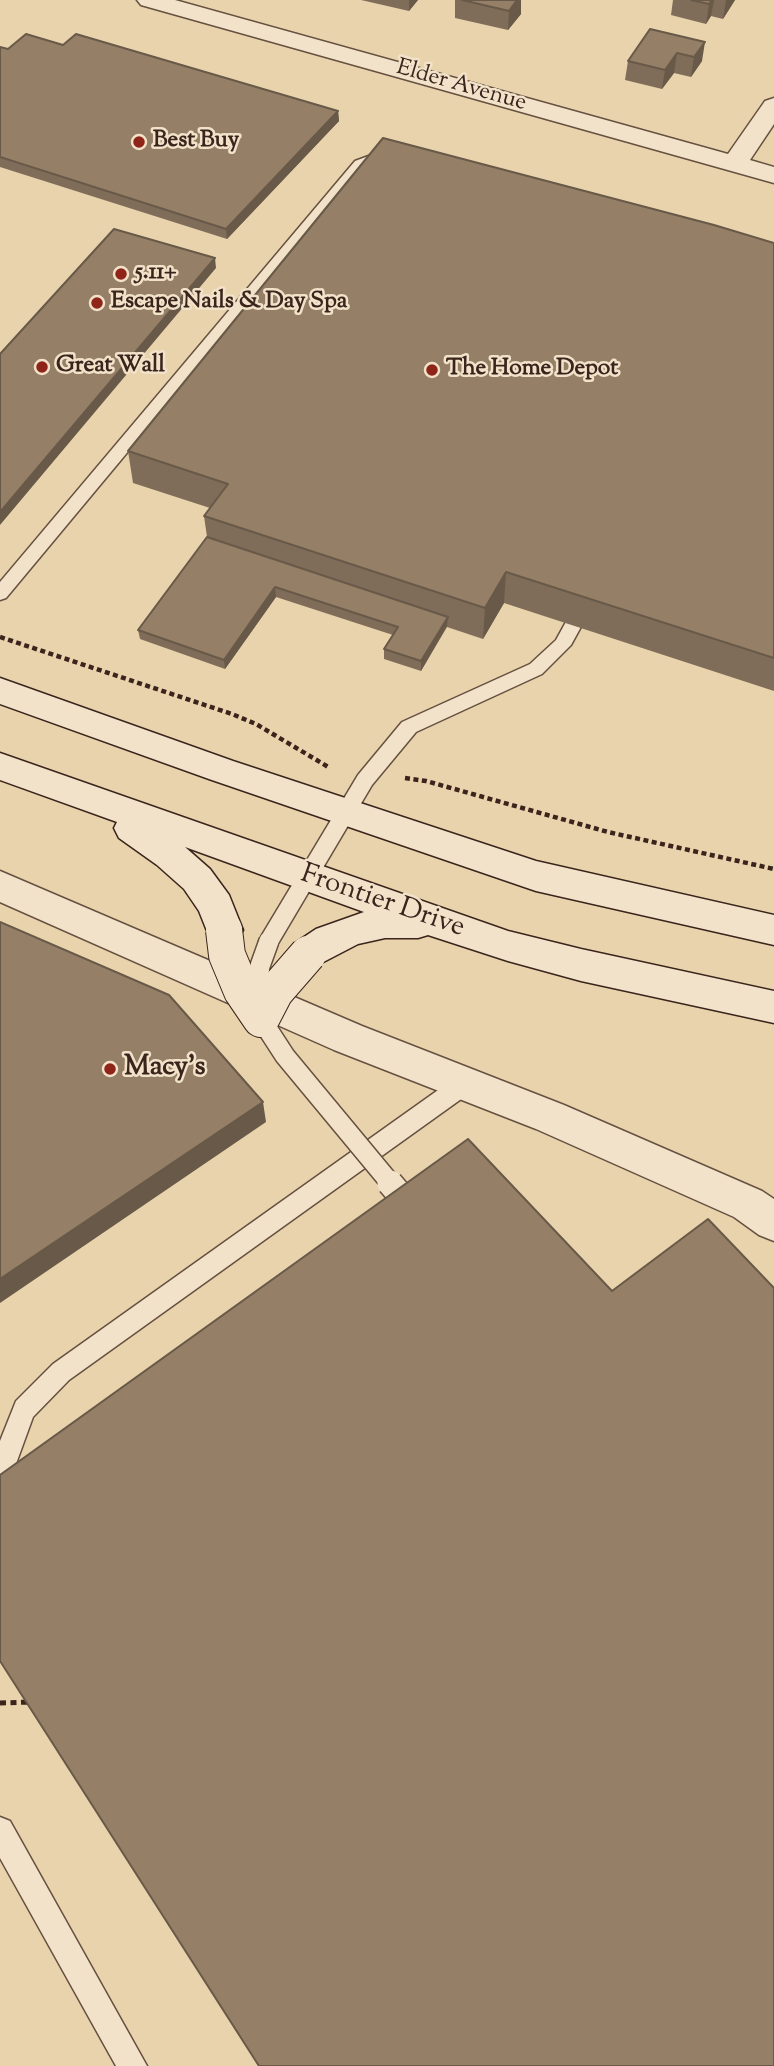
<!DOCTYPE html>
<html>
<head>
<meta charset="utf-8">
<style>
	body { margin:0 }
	canvas { display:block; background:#e9d3ac }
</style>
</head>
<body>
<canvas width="774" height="2066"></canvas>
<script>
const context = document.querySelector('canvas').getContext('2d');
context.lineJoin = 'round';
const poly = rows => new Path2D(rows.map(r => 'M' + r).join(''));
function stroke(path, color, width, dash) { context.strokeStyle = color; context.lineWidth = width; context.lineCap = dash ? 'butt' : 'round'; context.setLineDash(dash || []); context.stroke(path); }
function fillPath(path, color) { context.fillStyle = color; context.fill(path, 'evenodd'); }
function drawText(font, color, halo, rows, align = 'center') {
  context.font = font + ' "Sorts Mill Goudy",serif'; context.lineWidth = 5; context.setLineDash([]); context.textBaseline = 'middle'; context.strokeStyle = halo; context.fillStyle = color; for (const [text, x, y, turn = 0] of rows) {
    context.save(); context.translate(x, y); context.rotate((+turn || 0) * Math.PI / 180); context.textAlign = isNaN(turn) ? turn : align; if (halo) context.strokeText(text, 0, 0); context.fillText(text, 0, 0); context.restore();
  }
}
const pathFar1 = poly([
	[0,637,232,714,256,724,330,768],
	[405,778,426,781,608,832,774,869]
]);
const path = poly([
	[0,1703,31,1702]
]);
const service = poly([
	[382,151,396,157,394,160,383,160,365,167,6,598,0,600,0,582,355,161,382,151],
	[573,619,579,620,582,625,571,645,542,674,416,732,372,785,276,947,269,949,262,947,259,941,262,935,358,775,402,722,530,664,556,640,567,620,573,619],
	[463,1076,471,1078,474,1085,471,1092,69,1380,33,1417,9,1483,0,1486,0,1441,16,1401,53,1364,455,1078,463,1076],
	[0,1817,10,1821,147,2066,116,2066,0,1858,0,1817]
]);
const minor = poly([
	[137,0,175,0,728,154,765,101,774,98,774,124,750,160,774,167,774,183,141,5,137,0],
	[0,871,362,1026,564,1105,762,1191,774,1199,774,1241,759,1235,734,1217,536,1129,334,1050,0,902,0,871]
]);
const secondary = poly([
	[0,678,233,761,536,861,774,915,774,945,536,891,209,779,0,704,0,678],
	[0,753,508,931,581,949,774,991,774,1023,581,981,508,961,428,935,418,938,385,938,358,944,308,970,295,965,289,954,295,943,316,929,364,912,185,847,210,869,229,895,243,930,237,941,224,945,211,941,199,911,184,889,157,865,119,838,114,828,117,822,0,780,0,753]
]);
const serviceBridgeFar1 = poly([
	[269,941,260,966,256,993,261,1019,285,1056,392,1185]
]);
const serviceBridge = poly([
	[390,1183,407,1203]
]);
const secondaryBridge = poly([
	[224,930,227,955,242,991,261,1019,275,992,308,954]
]);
const wall = poly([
	[361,0,418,0,409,11],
	[455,0,521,0,521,14,508,30,455,18],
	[673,0,735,0,723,19,711,16,706,24,671,15],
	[650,29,702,61,691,77,674,73,662,89,625,80,628,61],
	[63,45,338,111,339,121,227,239,0,167,0,47,8,49],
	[774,243,774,691,504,603,483,639,447,627,421,671,384,659,384,649,393,635,276,597,225,669,140,639,138,630,207,537,204,516,210,508,133,483,128,451]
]);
const shadedWall = poly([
	[409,0,418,0,409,11],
	[517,0,521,0,521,14,508,30,509,11],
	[712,0,714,0,711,16,706,24,709,4],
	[726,0,735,0,723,19],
	[705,42,702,61,691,77,694,57],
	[677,53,674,73,662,89,665,70],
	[338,111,339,121,227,239,226,229],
	[215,258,216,268,0,525,0,512],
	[506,572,504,603,483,639,485,608],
	[275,587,276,597,225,669,224,660],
	[448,617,447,626,421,671,421,661],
	[263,1102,266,1122,0,1303,0,1279]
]);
const building = poly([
	[462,0,517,0,509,11,462,0],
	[691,0,712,0,709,4,691,0],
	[650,29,705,42,694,57,677,53,665,70,628,61,650,29],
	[26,34,63,45,76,34,338,111,226,229,0,157,0,47,8,49,26,34],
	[383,138,714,225,774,243,774,658,506,572,485,608,204,516,228,484,128,451,383,138],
	[114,229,215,258,0,512,0,354,114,229],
	[207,537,448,617,421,661,384,649,398,627,275,587,224,660,138,630,207,537],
	[0,922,169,995,263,1102,0,1279,0,922],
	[468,1139,612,1291,708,1219,774,1288,774,2066,259,2066,0,1661,0,1475,468,1139]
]);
const markers = [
	[139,142,7,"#8f2418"],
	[121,274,7,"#8f2418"],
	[97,303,7,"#8f2418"],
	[42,367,7,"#8f2418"],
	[432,370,7,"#8f2418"],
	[110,1069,7,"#8f2418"]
];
const farStreetnames = [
	["Elder Avenue",461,87,16]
];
const farPoinames = [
	["Best Buy",153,142],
	["5.11+",135,274],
	["Escape Nails & Day Spa",111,303],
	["Great Wall",56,367],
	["The Home Depot",446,370]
];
const streetNames = [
	["Frontier Drive",382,903,19]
];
const poiNames = [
	["Macy's",124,1069]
];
stroke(service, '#665040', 3);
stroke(minor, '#665040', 3);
stroke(secondary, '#3a241c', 3);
stroke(pathFar1, '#3a241c', 4.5, [5, 3.5]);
stroke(path, '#3a241c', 5, [6, 4.5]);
fillPath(service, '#f1e2c9');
fillPath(minor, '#f1e2c9');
fillPath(secondary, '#f1e2c9');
stroke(serviceBridgeFar1, '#665040', 22, []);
stroke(serviceBridge, '#665040', 28, []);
stroke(secondaryBridge, '#3a241c', 38, []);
stroke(serviceBridgeFar1, '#f1e2c9', 19);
stroke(serviceBridge, '#f1e2c9', 25);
stroke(secondaryBridge, '#f1e2c9', 36);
fillPath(wall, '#806d59');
fillPath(shadedWall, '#685948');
fillPath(building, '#957f67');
stroke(building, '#685948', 2);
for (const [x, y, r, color] of markers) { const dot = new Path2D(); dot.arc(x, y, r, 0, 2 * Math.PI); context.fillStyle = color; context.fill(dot); stroke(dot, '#f1e2c9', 2.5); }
drawText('23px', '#3a241c', '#f1e2c9', farStreetnames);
drawText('bold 23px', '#3a241c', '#f1e2c9', farPoinames, 'left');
drawText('28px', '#3a241c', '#f1e2c9', streetNames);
drawText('bold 28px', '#3a241c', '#f1e2c9', poiNames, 'left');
</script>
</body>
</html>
